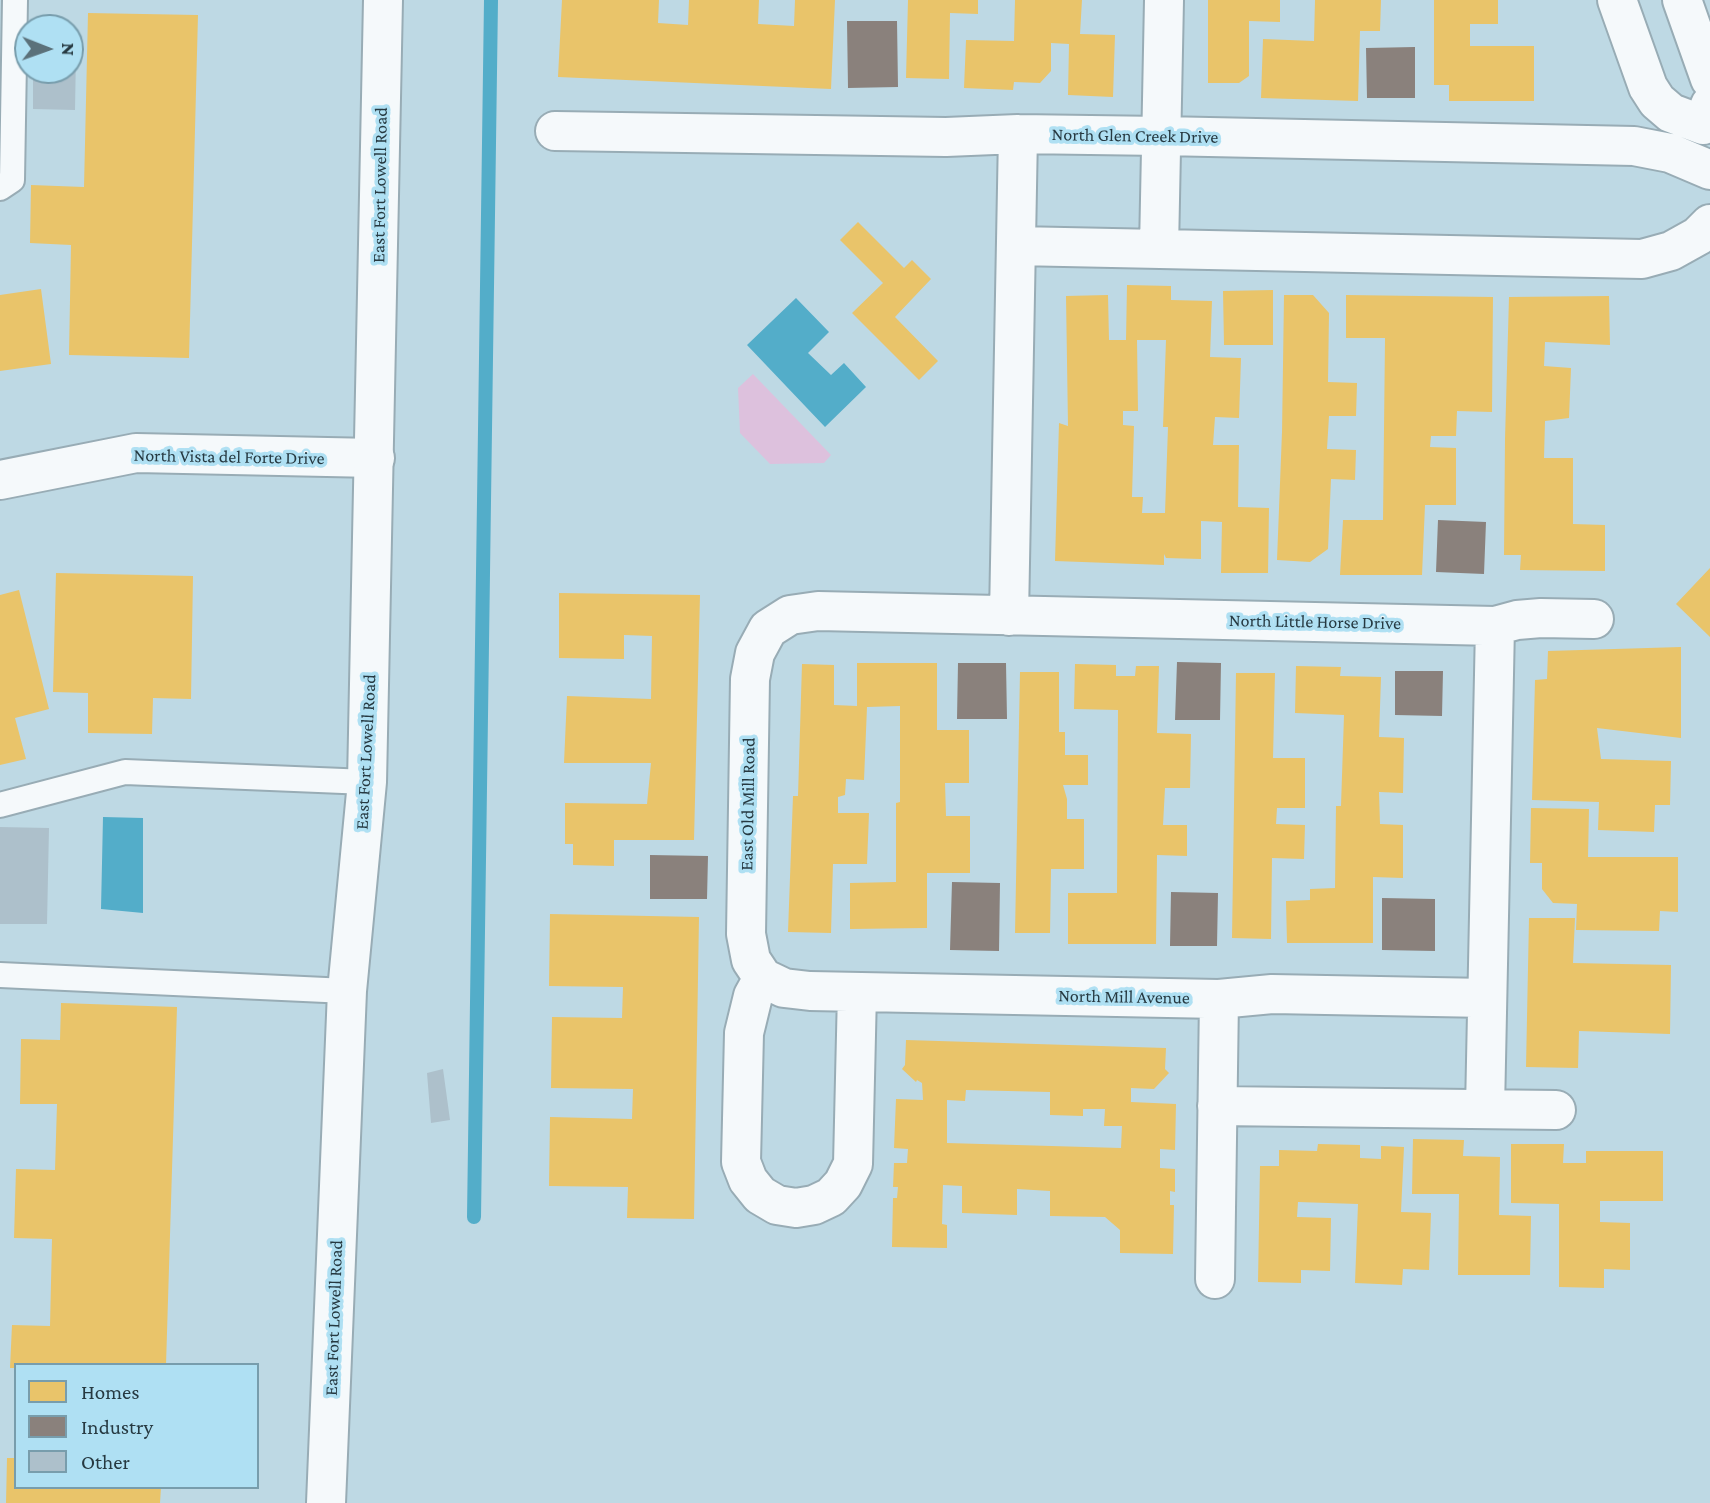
<!DOCTYPE html>
<html>
<head>
<meta charset="utf-8">
<style>
	body { margin:0 }
	#map { position:relative; width:1710px; height:1503px; overflow:hidden; background:#bed9e4; font-family:"Crimson Pro",serif }
	canvas { display:block }
	.legend { position:absolute; left:14px; top:1363px; width:245px; height:126px; box-sizing:border-box; background:#afe0f3; border:2px solid #789dac; margin:0; padding:9px 12px; list-style:none; font-size:21px; color:#263941 }
	.legend li { display:flex; align-items:center; gap:14px; height:35px }
	.legend b { width:35px; border:2px solid #789dac }
	.north { position:absolute; left:14px; top:14px; width:70px; height:70px; box-sizing:border-box; background:#afe0f3; border:2px solid #789dac; border-radius:50%; rotate:91deg; font-size:19px; font-weight:700; line-height:28px; text-align:center; color:#263941 }
	.north::after { content:''; display:block; margin:auto; width:24px; height:32px; background:#5b717a; clip-path:polygon(50% 0,100% 100%,50% 72%,0 100%) }
</style>
</head>
<body>
<div id="map">
<canvas width="1710" height="1503"></canvas>
<ul class="legend">
<li><b style="height:19px;background:#e9c46a"></b>Homes</li>
<li><b style="height:19px;background:#8a817c"></b>Industry</li>
<li><b style="height:19px;background:#adc0cb"></b>Other</li>
</ul>
<div class="north">N</div>
</div>
<script>
const context = document.querySelector('canvas').getContext('2d');
context.lineJoin = 'round';
function fillPath(path, color) { context.fillStyle = color; context.fill(path, 'evenodd'); }
const poly = rows => new Path2D(rows.map(r => 'M' + r).join(''));
function stroke(path, color, width, dash) { context.strokeStyle = color; context.lineWidth = width; context.lineCap = dash ? 'butt' : 'round'; context.setLineDash(dash || []); context.stroke(path); }
function drawText(font, color, halo, rows, align = 'center') {
  context.font = font + ' "Crimson Pro",serif'; context.lineWidth = 7; context.setLineDash([]); context.textBaseline = 'middle'; context.strokeStyle = halo; context.fillStyle = color; for (const [text, x, y, turn = 0] of rows) {
    context.save(); context.translate(x, y); context.rotate((+turn || 0) * Math.PI / 180); context.textAlign = isNaN(turn) ? turn : align; if (halo) context.strokeText(text, 0, 0); context.fillText(text, 0, 0); context.restore();
  }
}
const green = poly([
	[753,374,831,455,824,463,770,464,740,433,738,388]
]);
const water = poly([
	[796,298,829,332,808,353,831,375,844,363,866,387,825,427,747,345],
	[103,817,143,818,143,913,101,909]
]);
const homes = poly([
	[562,0,659,0,658,23,688,25,689,0,759,0,758,24,794,26,795,0,835,0,831,89,558,77],
	[908,0,978,0,978,14,950,13,949,79,906,78],
	[1015,0,1082,0,1080,34,1115,35,1113,97,1068,95,1069,44,1051,43,1051,71,1040,83,1014,82,1013,90,964,88,966,40,1014,41],
	[1208,0,1280,0,1280,22,1249,21,1249,76,1239,83,1208,83],
	[1315,0,1381,0,1380,31,1360,31,1358,101,1261,98,1263,39,1314,41],
	[1434,0,1498,0,1498,24,1470,24,1470,46,1534,46,1534,101,1449,101,1449,85,1434,85],
	[88,13,198,15,189,358,69,355,71,245,30,243,31,185,84,187],
	[858,222,904,268,912,260,931,279,895,317,938,361,919,380,852,313,883,283,840,240],
	[1127,285,1171,286,1171,300,1212,301,1210,357,1241,358,1239,418,1215,417,1213,445,1239,445,1238,507,1269,508,1268,573,1221,573,1222,522,1201,521,1201,559,1166,558,1164,554,1164,565,1055,561,1059,423,1068,426,1066,296,1108,295,1109,340,1126,340],
	[1137,340,1166,340,1163,427,1168,427,1165,513,1142,513,1143,497,1132,497,1134,426,1123,425,1123,411,1138,411],
	[41,289,51,364,0,371,0,295],
	[1273,290,1273,345,1224,345,1223,291],
	[1284,295,1313,295,1329,313,1328,382,1357,383,1356,416,1329,416,1327,449,1356,450,1355,480,1331,479,1328,549,1310,562,1277,560,1282,432,1282,434],
	[1346,295,1493,297,1492,412,1457,411,1456,436,1431,436,1430,447,1456,448,1456,505,1425,505,1422,575,1340,575,1343,520,1383,520,1385,338,1346,338],
	[1609,296,1610,345,1545,342,1544,366,1571,368,1569,418,1545,421,1544,458,1573,458,1573,524,1605,525,1605,571,1520,570,1521,555,1504,555,1505,439,1509,297],
	[1710,568,1710,637,1676,604],
	[56,573,193,576,191,699,153,698,152,734,88,733,88,693,53,692],
	[19,590,49,709,15,718,26,759,0,765,0,595],
	[559,593,700,595,694,840,614,840,614,866,573,865,573,844,565,844,565,803,647,804,651,763,564,763,567,696,651,699,652,636,624,635,624,659,559,658],
	[1681,647,1681,738,1597,728,1601,759,1671,761,1670,805,1655,805,1654,832,1598,830,1599,802,1532,800,1535,680,1547,679,1548,651],
	[857,663,937,663,937,730,969,730,969,783,945,783,946,816,970,816,970,873,927,873,927,928,850,929,850,883,896,882,896,803,900,802,900,706,867,707,864,780,846,779,845,795,838,797,838,813,869,813,867,864,833,864,831,933,788,932,793,796,798,796,802,664,834,665,834,705,857,706],
	[1075,664,1116,665,1116,676,1135,676,1136,666,1159,666,1157,733,1191,734,1190,788,1165,788,1163,825,1187,825,1187,856,1157,855,1156,944,1068,944,1068,893,1117,893,1118,710,1074,709],
	[1296,666,1341,667,1340,676,1381,677,1379,737,1404,738,1403,793,1379,792,1380,824,1403,825,1403,878,1373,877,1373,943,1287,943,1286,901,1310,900,1310,889,1335,888,1336,806,1341,806,1344,715,1295,713],
	[1020,672,1059,672,1059,732,1065,732,1065,755,1088,755,1088,785,1063,785,1067,799,1067,819,1084,819,1084,869,1051,869,1050,933,1015,933],
	[1236,673,1275,673,1273,758,1305,758,1305,808,1277,808,1276,824,1305,825,1304,859,1272,858,1271,939,1232,938],
	[1531,808,1589,809,1588,857,1678,857,1678,912,1660,911,1659,931,1576,930,1577,904,1553,903,1542,889,1542,863,1530,863],
	[550,914,699,917,694,1219,627,1218,628,1187,549,1186,550,1117,632,1119,633,1089,551,1088,552,1017,622,1018,623,987,549,986],
	[1529,918,1575,918,1573,963,1671,965,1670,1034,1579,1031,1578,1068,1526,1067],
	[61,1003,177,1007,166,1365,16,1365,16,1368,10,1368,12,1325,50,1326,52,1239,14,1238,16,1169,55,1170,57,1104,20,1104,21,1039,60,1040],
	[906,1040,1166,1048,1165,1069,1169,1073,1154,1089,1131,1088,1131,1102,1176,1104,1175,1150,1160,1149,1160,1168,1175,1169,1175,1192,1170,1191,1170,1205,1174,1205,1173,1254,1120,1253,1120,1230,1105,1217,1050,1216,1050,1191,1017,1189,1017,1215,962,1213,962,1186,943,1185,942,1224,947,1225,947,1248,892,1247,893,1198,897,1198,898,1187,893,1187,894,1163,907,1163,908,1149,894,1148,896,1099,923,1100,922,1083,917,1080,916,1082,902,1069,905,1065],
	[966,1090,1050,1092,1050,1115,1083,1116,1083,1109,1105,1109,1104,1126,1122,1126,1121,1148,947,1143,947,1100,965,1101],
	[1413,1139,1464,1140,1463,1156,1500,1157,1499,1215,1531,1216,1530,1275,1458,1275,1459,1194,1412,1194],
	[1318,1144,1360,1145,1360,1158,1381,1159,1381,1146,1404,1147,1401,1212,1431,1213,1429,1270,1403,1269,1402,1285,1355,1283,1358,1204,1298,1202,1297,1217,1331,1218,1330,1271,1301,1270,1301,1283,1258,1282,1260,1166,1279,1166,1279,1150,1317,1151],
	[1511,1144,1564,1144,1563,1163,1586,1163,1586,1151,1663,1151,1663,1201,1600,1201,1600,1222,1630,1223,1630,1270,1604,1269,1604,1288,1559,1287,1559,1204,1511,1203],
	[7,1458,16,1458,16,1487,161,1487,160,1503,6,1503]
]);
const industry = poly([
	[847,21,897,21,898,87,848,88],
	[1415,47,1415,98,1367,98,1366,48],
	[1438,520,1486,522,1484,574,1436,572],
	[1177,662,1221,663,1220,720,1175,720],
	[958,663,1006,663,1007,719,957,719],
	[1395,671,1443,671,1442,716,1395,715],
	[650,855,708,856,707,899,650,899],
	[952,882,1000,883,999,951,950,950],
	[1171,892,1218,893,1217,946,1170,946],
	[1382,898,1435,899,1435,951,1382,950]
]);
const stream = poly([
	[474,1217,491,0]
]);
const building = poly([
	[70,53,76,54,75,110,33,109,33,70,70,70],
	[0,827,49,828,47,924,0,924],
	[443,1069,450,1120,431,1123,427,1073]
]);
const service = poly([
	[0,188,12,180,15,0],
	[0,805,125,772,367,782],
	[0,975,347,991]
]);
const minor = poly([
	[1617,0,1648,87,1657,101,1671,113,1703,125,1710,105],
	[1682,0,1710,79],
	[555,131,946,137,1018,134,1162,136,1634,146,1670,153,1710,170],
	[1016,246,1642,259,1671,251,1698,236,1710,224],
	[1159,249,1164,0],
	[0,480,136,453,375,458],
	[1009,616,1018,134],
	[1495,626,1517,620,1541,618,1594,619],
	[763,978,751,960,746,934,750,679,755,653,768,629,790,615,818,611,1495,626,1485,1109],
	[763,978,784,988,810,991,1219,999,1272,994,1487,998],
	[763,978,753,996,744,1033,741,1162,748,1180,760,1195,777,1205,796,1208,814,1205,831,1197,843,1184,853,1164,857,992],
	[1217,1106,1556,1110],
	[1215,1279,1219,999]
]);
const secondary = poly([
	[326,1503,347,991,367,782,383,0]
]);
const streetNames = [
	["North Glen Creek Drive",1135,136,1],
	["East Fort Lowell Road",380,185,-89],
	["North Vista del Forte Drive",229,457,1],
	["North Little Horse Drive",1315,622,1],
	["East Fort Lowell Road",366,752,-87],
	["East Old Mill Road",748,804,-89],
	["North Mill Avenue",1124,997,1],
	["East Fort Lowell Road",334,1318,-88]
];
fillPath(green, '#ddc1dd');
fillPath(water, '#53adc9');
fillPath(homes, '#e9c46a');
fillPath(industry, '#8a817c');
stroke(stream, '#53adc9', 14);
fillPath(building, '#adc0cb');
stroke(service, '#98acb5', 28);
stroke(minor, '#98acb5', 42);
stroke(secondary, '#98acb5', 42);
stroke(service, '#f5f9fb', 24);
stroke(minor, '#f5f9fb', 38);
stroke(secondary, '#f5f9fb', 38);
drawText('18px', '#263941', '#afe0f3', streetNames);
</script>
</body>
</html>
